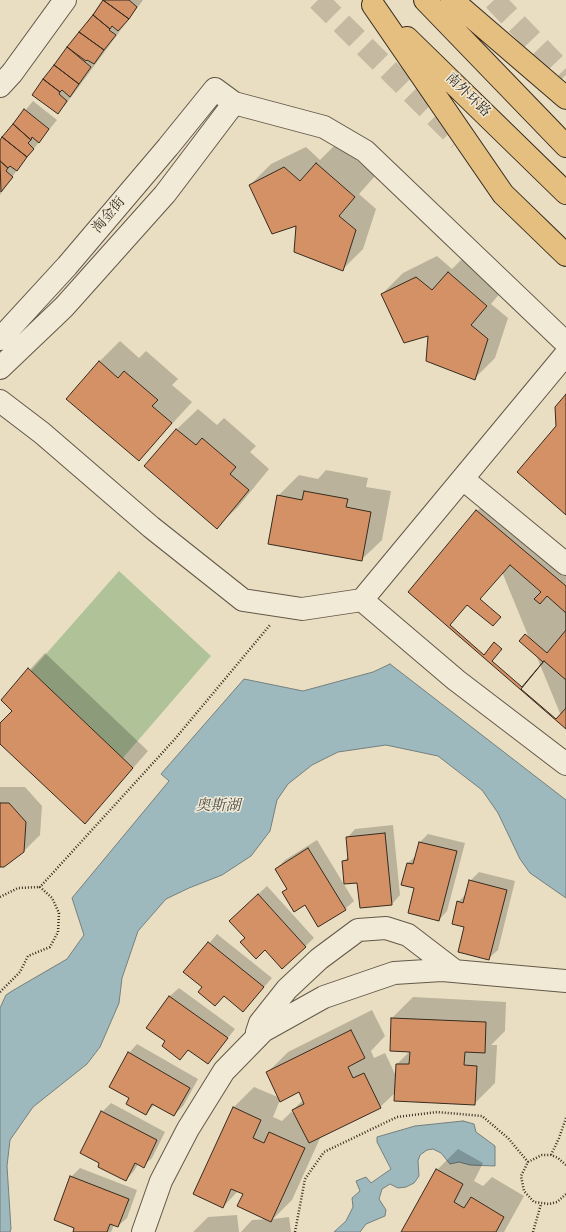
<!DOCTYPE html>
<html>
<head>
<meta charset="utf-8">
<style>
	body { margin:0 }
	canvas { display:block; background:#e9dec1 }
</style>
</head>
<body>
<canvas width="566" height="1232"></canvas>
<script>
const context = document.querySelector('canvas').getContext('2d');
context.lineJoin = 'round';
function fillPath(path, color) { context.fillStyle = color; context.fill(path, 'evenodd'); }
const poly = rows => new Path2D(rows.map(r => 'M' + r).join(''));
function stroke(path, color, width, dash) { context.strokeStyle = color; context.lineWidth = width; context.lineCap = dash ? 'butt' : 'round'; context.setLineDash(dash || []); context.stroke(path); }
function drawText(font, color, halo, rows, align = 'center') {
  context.font = font + ' "Sorts Mill Goudy","Noto Serif SC",serif'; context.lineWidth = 3; context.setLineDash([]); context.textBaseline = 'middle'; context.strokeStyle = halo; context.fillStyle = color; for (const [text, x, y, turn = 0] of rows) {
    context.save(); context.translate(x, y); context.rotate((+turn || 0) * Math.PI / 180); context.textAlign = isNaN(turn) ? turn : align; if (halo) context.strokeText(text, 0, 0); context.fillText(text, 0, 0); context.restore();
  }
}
const green = poly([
	[119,571,211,656,122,759,31,671]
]);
const water = poly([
	[390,664,566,800,566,898,530,873,520,859,498,813,482,790,438,756,386,745,338,752,312,765,288,784,277,800,270,831,251,856,222,875,189,888,166,899,138,931,122,978,119,1003,100,1047,87,1064,33,1107,10,1140,7,1166,11,1229,10,1232,0,1232,0,1008,6,995,12,991,67,959,84,935,72,898,169,781,161,774,244,679,303,691,373,672,390,664],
	[463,1121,474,1124,476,1132,495,1146,495,1166,470,1165,459,1162,450,1164,441,1153,433,1149,427,1150,420,1155,418,1161,419,1176,414,1183,406,1187,398,1188,390,1184,382,1189,379,1199,386,1210,385,1216,366,1224,360,1232,334,1232,346,1221,353,1207,352,1198,360,1191,356,1181,366,1177,371,1183,391,1169,377,1142,377,1137,415,1126,463,1121]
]);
const shadow = poly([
	[103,0,143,0,66,104,58,113,34,94],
	[33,101,57,120,19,167,0,195,0,141],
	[337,143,375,176,359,194,376,209,363,249,342,270,297,225,250,185,271,164,306,147,320,160],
	[469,252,507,285,491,304,508,318,495,358,474,379,429,334,382,294,403,273,437,256,452,269],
	[120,341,139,358,146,351,178,379,172,385,192,402,139,460,99,362],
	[198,409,217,425,224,418,256,446,250,452,269,469,238,507,217,527,146,466,177,429],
	[326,470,368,478,366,487,391,491,382,540,361,560,278,496,299,475,318,479],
	[493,495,566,557,566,728,477,511],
	[45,653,148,751,85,823,0,743,0,724,13,711,2,700],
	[0,787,25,787,42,806,40,835,24,851,0,866],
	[393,825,400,895,392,904,358,882,343,862,349,856,347,838,355,829],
	[428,834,465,843,447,911,439,920,415,887,408,863,417,855,420,842],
	[317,840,354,901,345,909,305,904,283,893,288,888,276,869,285,860],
	[479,872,515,881,498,950,489,958,465,926,458,902,467,893,470,881],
	[267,886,314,938,283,968,265,949,246,938,239,912],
	[217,934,272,978,243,1011,224,996,215,1005,203,987,185,972],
	[179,988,235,1029,208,1063,189,1049,180,1059,167,1041,148,1027,170,996],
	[413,997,506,1002,505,1031,491,1045,497,1045,495,1083,474,1104,396,1092,380,1107,321,1136,292,1200,273,1219,289,1217,291,1232,241,1232,252,1220,268,1219,244,1194,238,1191,223,1207,233,1108,254,1087,280,1098,267,1073,288,1052,372,1010,385,1036,371,1051,374,1058,385,1053,396,1076,397,1064,410,1051,392,1018],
	[299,1091,303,1100,293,1110,295,1114,291,1112,282,1121,273,1117,280,1100],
	[137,1044,198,1079,183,1106,174,1115,154,1105,146,1114,131,1098,129,1053],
	[111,1103,165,1132,152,1158,143,1166,138,1164,134,1171,126,1180,102,1112],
	[458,1149,483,1163,474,1181,483,1186,492,1177,524,1196,504,1232,402,1232,437,1170],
	[80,1168,137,1190,127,1218,118,1226,114,1225,111,1232,76,1232,71,1177],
	[237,1215,239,1232,193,1232,208,1217]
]);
const building = poly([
	[103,0,129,19,118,31,112,26,110,29,93,15,103,0],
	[103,0,129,0,137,7,129,19,103,0],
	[93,15,110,29,109,30,116,35,104,50,79,32,93,15],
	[79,32,104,50,94,64,87,60,86,61,67,47,79,32],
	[67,47,91,67,79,84,54,65,67,47],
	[54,65,79,84,70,97,62,90,60,92,43,79,54,65],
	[43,79,60,92,59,94,67,101,58,114,32,95,43,79],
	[24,109,49,129,39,143,32,137,31,140,13,124,24,109],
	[13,124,31,140,28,143,34,149,27,157,2,137,13,124],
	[2,137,27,157,17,171,10,166,8,168,0,161,0,140,2,137],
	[0,161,8,168,6,171,13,177,1,192,0,161],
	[316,163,355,197,339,216,356,230,343,271,294,252,296,226,272,234,249,185,284,167,300,181,316,163],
	[448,272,487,306,471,325,488,339,475,380,426,361,428,336,404,343,381,294,416,277,432,290,448,272],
	[99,361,118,378,124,371,158,400,152,406,172,423,139,461,66,399,99,361],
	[566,394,566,515,517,472,556,426,555,407,566,394],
	[176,429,196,445,202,438,236,467,230,474,249,490,217,529,144,466,176,429],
	[304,491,348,499,346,507,371,512,362,561,268,544,277,495,302,500,304,491],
	[476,510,566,586,566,729,408,592,476,510],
	[510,565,541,592,534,599,540,604,547,596,566,613,566,630,547,653,525,634,519,641,543,662,522,687,492,661,502,649,494,642,484,655,450,625,467,605,493,626,501,617,480,599,510,565],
	[544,661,566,680,566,708,556,719,521,689,544,661],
	[28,668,133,768,85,824,0,744,0,723,12,711,1,700,28,668],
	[0,803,9,803,26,822,24,852,4,867,0,867,0,803],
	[385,833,392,905,360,908,357,883,344,884,342,861,348,860,346,837,385,833],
	[419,842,457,851,439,921,408,913,414,888,401,885,407,863,413,864,419,842],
	[308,848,346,910,318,927,305,905,294,912,282,892,287,889,275,869,308,848],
	[469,880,507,890,489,960,458,952,464,927,452,924,457,901,463,903,469,880],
	[258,894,306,947,282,969,265,950,256,959,240,942,245,938,229,921,258,894],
	[208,942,264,987,243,1012,224,996,215,1006,198,992,202,987,183,972,208,942],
	[169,996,228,1038,208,1064,188,1050,180,1060,162,1046,165,1041,146,1028,169,996],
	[391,1018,486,1022,485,1053,465,1052,464,1065,477,1066,475,1105,394,1101,396,1064,409,1064,410,1052,390,1051,391,1018],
	[351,1030,365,1058,348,1067,353,1078,364,1073,381,1108,309,1143,292,1110,304,1104,299,1092,280,1102,266,1072,351,1030],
	[128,1052,190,1088,174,1116,152,1104,146,1115,126,1104,129,1098,109,1087,128,1052],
	[233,1107,261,1120,253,1138,264,1143,269,1132,305,1148,271,1222,237,1206,243,1194,231,1189,223,1208,193,1194,233,1107],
	[101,1111,157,1140,144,1168,135,1163,126,1181,98,1167,99,1163,80,1153,101,1111],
	[436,1169,463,1184,454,1202,464,1208,471,1197,504,1217,496,1232,401,1232,436,1169],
	[70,1176,129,1199,118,1227,110,1224,107,1232,73,1232,74,1228,54,1220,70,1176]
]);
const highwayTunnel = poly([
	[318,0,459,140],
	[494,0,566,75]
]);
const path = poly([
	[0,897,18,888,40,887],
	[0,992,20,972,28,956,50,947,58,932,59,913,52,898,40,887,174,740,270,625],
	[551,1155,559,1138,566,1118],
	[566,1165,558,1158,551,1155,542,1155,528,1162,521,1176,524,1191,534,1202,549,1204,557,1202,566,1194],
	[295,1232,305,1179,324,1152,397,1117,437,1112,482,1116,508,1138,528,1162],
	[533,1232,541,1204]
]);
const minor = poly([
	[0,86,12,73,65,0],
	[0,339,67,266,168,147,215,89,234,103,324,127,365,151,566,343],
	[566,354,362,600,456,680,566,764],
	[0,368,64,307,165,194,234,103],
	[0,401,42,433,151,527,243,600,302,609,362,600],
	[463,479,566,564],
	[257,1032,260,1023,287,989,319,959,358,930,386,928,408,935,455,971],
	[143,1232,161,1181,188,1129,224,1071,263,1031,324,997,394,973,442,970,566,981]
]);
const highway = poly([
	[425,0,566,146],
	[452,0,566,98],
	[373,5,503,194,566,255],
	[407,38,566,193]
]);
const streetNames = [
	["南外环路",467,96,44],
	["淘金街",110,216,-50]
];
const waterNames = [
	["奥斯湖",218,807]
];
fillPath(green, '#b0c298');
fillPath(water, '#9db9be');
stroke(water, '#74807e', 1);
fillPath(shadow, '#0003');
fillPath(building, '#d49166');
stroke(building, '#372b1f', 1);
stroke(highwayTunnel, '#c5baa1', 22, [22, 11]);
stroke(minor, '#645848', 24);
stroke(highway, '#372b1f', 24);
stroke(path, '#372b1f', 2.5, [1, 2]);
stroke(minor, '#f1ead7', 22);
stroke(highway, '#e4bf80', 22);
drawText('14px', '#372b1f', '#f1ead7', streetNames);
drawText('italic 15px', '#504e47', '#f1ead7', waterNames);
</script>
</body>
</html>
